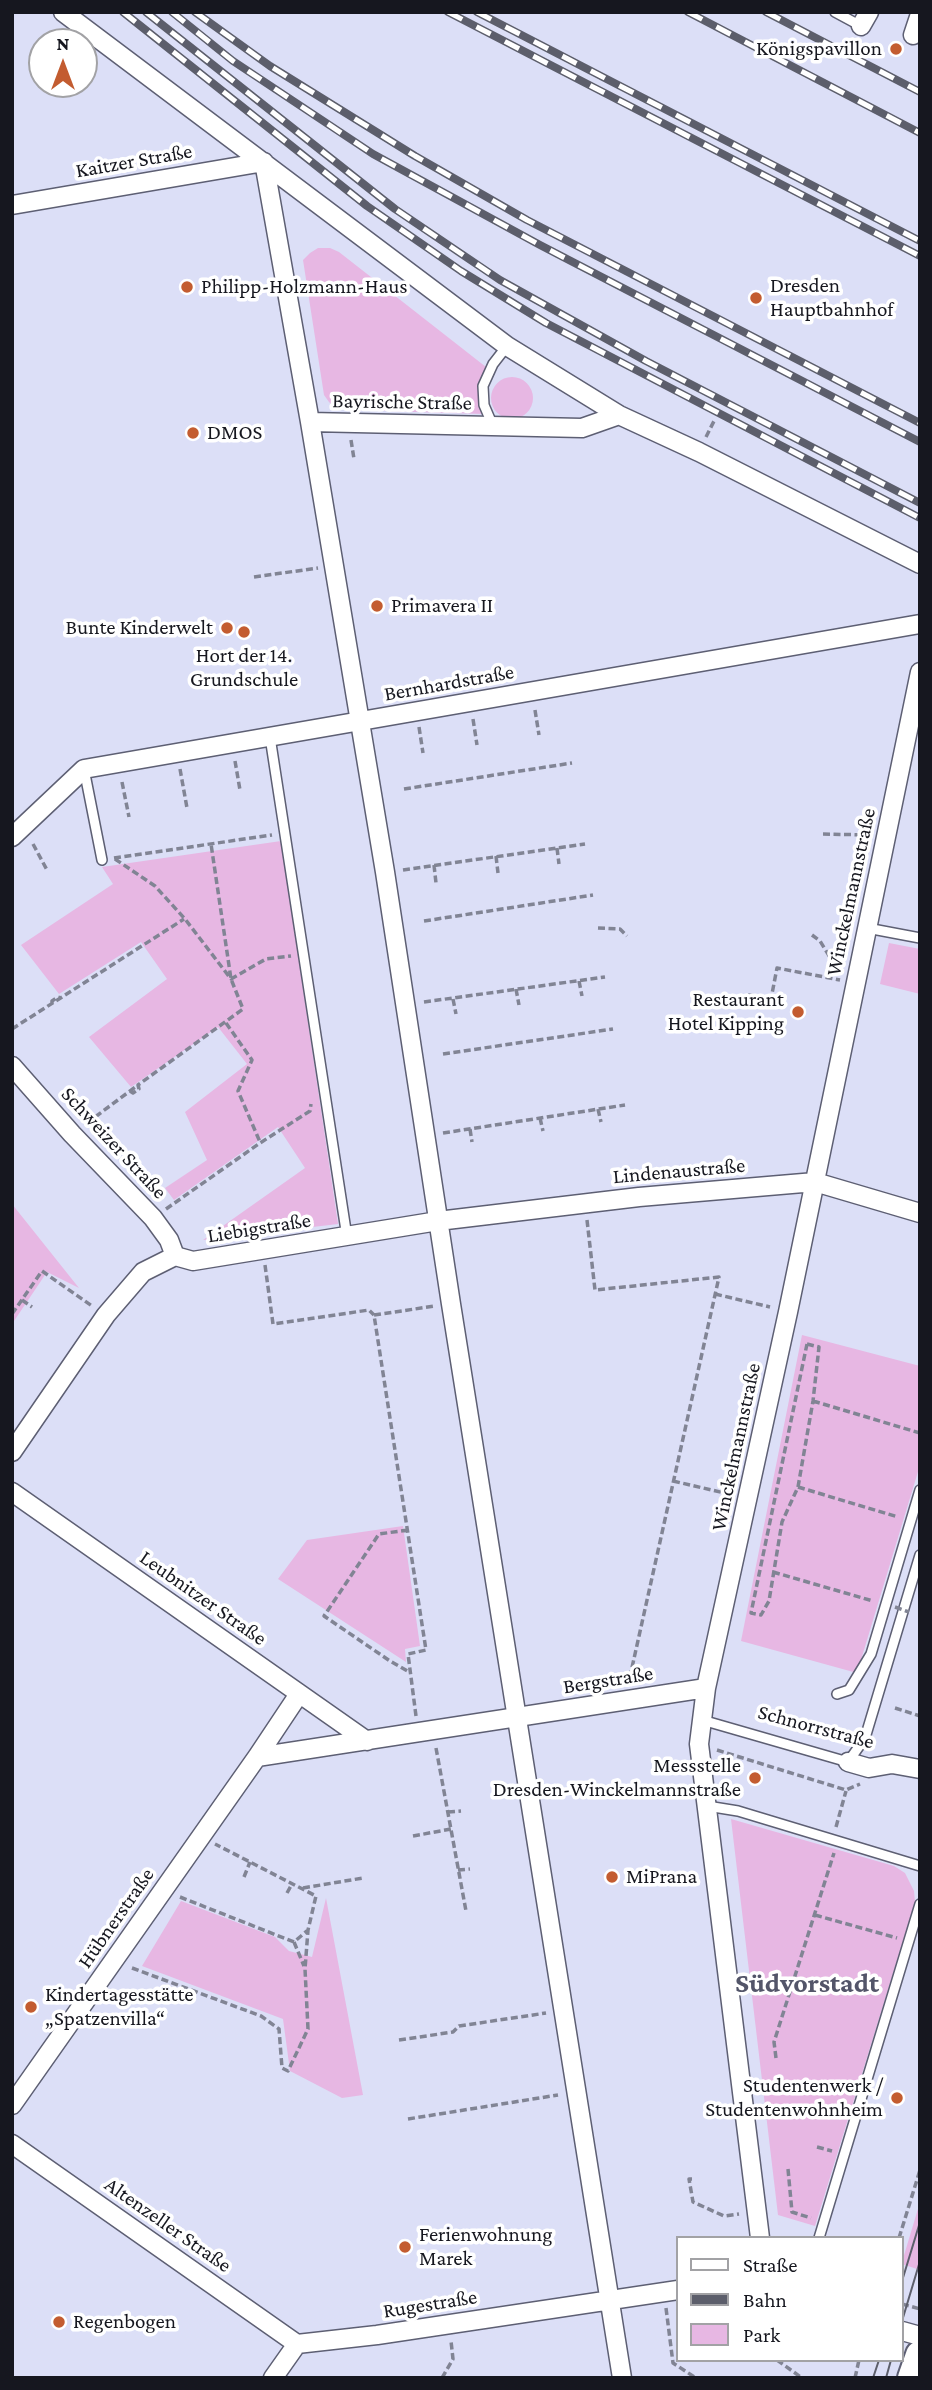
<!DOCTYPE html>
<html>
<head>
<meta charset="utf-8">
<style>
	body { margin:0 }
	#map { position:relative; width:932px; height:2390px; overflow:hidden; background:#dcdff7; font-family:"Crimson Pro",serif }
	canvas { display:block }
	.frame { position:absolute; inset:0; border:14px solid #16171f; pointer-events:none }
	.legend { position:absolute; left:676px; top:2236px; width:228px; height:126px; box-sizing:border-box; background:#fff; border:2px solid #a2a2a5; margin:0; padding:9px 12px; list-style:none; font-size:21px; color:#16171f }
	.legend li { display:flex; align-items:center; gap:14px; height:35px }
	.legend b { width:35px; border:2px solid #a2a2a5 }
	.north { position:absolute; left:28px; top:28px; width:70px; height:70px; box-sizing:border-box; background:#fff; border:2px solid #a2a2a5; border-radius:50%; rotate:0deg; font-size:19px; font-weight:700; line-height:28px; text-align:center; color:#16171f }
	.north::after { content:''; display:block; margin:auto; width:24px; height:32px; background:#c35c30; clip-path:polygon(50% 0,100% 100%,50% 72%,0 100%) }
</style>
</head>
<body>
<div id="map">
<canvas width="932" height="2390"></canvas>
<div class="frame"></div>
<ul class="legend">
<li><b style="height:9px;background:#fff"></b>Straße</li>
<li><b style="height:9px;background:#5c5e6b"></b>Bahn</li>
<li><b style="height:19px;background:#e7b7e3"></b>Park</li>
</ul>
<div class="north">N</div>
</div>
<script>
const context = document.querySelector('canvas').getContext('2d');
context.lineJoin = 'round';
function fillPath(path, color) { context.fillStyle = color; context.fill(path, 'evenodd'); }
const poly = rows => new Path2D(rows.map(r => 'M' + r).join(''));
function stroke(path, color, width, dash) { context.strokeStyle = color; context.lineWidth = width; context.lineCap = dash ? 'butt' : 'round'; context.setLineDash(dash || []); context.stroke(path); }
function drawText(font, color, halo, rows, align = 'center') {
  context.font = font + ' "Crimson Pro",serif'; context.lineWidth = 7; context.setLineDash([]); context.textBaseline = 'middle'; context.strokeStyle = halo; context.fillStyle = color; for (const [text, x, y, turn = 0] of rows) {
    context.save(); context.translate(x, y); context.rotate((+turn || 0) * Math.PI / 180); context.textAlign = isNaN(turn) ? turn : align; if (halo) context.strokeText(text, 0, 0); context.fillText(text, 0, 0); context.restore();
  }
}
const green = poly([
	[318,248,330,248,339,252,486,367,479,393,484,414,351,410,333,406,329,402,324,395,303,260,310,253],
	'491 398a21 21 0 1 1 42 0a21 21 0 1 1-42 0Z',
	[281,841,338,1224,203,1240,305,1168,278,1127,174,1200,165,1188,207,1160,185,1112,247,1064,218,1027,131,1087,89,1037,167,979,141,942,59,994,21,945,113,884,102,867],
	[889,943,920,949,920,994,880,984],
	[12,1204,79,1288,47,1272,12,1324],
	[802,1335,920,1366,920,1465,857,1673,741,1641],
	[403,1526,420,1646,405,1649,406,1662,278,1579,307,1540],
	[731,1819,894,1866,905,1873,914,1891,915,1902,815,2226,778,2215],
	[326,1898,363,2095,342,2098,290,2071,283,2019,142,1966,181,1901,275,1937,289,1951,312,1957],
	[920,2202,920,2270,902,2264,902,2262]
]);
const path = poly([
	[706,437,714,421],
	[351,440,354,459],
	[254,577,318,568],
	[535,710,539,735],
	[473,719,477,745],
	[419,727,423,753],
	[235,761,240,790],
	[180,769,187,808],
	[122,782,129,817],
	[404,789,572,763],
	[823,834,868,835],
	[33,844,47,870],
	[557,848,559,864],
	[496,856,498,873],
	[114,858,272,835],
	[115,859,155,886,185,919,231,979,266,959,291,956],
	[434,865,436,883],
	[403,870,585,844],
	[424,921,593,895],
	[598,928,620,929,627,936],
	[812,935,820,941,839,972],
	[579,981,582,996],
	[516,989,519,1005],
	[748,995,770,998],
	[453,999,456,1014],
	[774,999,771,999,777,968,840,980],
	[424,1002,605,977],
	[52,1004,52,1001,58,997,61,998],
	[226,1023,252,1060,238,1091,260,1142],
	[12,1029,184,919],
	[443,1054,613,1029],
	[130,1091,133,1093,139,1089,138,1085,243,1009,231,979,211,844],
	[598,1109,601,1122],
	[540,1118,543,1131],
	[87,1123,138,1085],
	[470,1129,472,1142],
	[443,1133,625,1105],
	[166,1209,260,1143,310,1111,311,1104],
	[587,1220,595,1290,719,1277,629,1681],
	[265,1265,273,1324,369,1310,374,1315],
	[715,1294,770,1307],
	[22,1300,32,1307],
	[12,1314,42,1271,92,1306],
	[807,1344,819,1347,813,1401,798,1487,782,1522,769,1601,761,1615,751,1613,807,1344],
	[813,1401,920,1433],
	[673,1481,729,1494],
	[798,1487,898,1517],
	[408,1530,379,1534,324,1616,390,1661,411,1673],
	[773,1572,873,1601],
	[895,1708,920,1716],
	[416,1716,408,1654,426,1650,374,1315,435,1306],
	[436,1748,466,1911],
	[717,1750,846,1790,860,1784],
	[448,1812,461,1811],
	[836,1827,846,1791],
	[413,1836,451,1829],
	[458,1870,470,1869],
	[244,1877,250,1862],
	[303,1888,363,1878],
	[287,1893,292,1884],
	[180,1897,294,1942,308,1930,316,1896,215,1844],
	[815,1915,897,1938],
	[294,1942,304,1966],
	[132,1968,261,2016,279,2029,282,2068,288,2071,308,2029,305,1969,308,1930],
	[399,2040,453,2032,459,2026,546,2013],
	[776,2058,774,2042,834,1853],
	[408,2119,558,2095],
	[817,2147,832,2151],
	[788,2169,792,2212,811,2218],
	[692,2179,689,2179,693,2202,724,2216,739,2214],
	[899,2238,920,2170],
	[902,2304,920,2309],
	[666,2308,673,2363,696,2378],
	[777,2360,802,2378],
	[442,2378,453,2359,451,2341],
	[855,2378,859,2360]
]);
const lane = poly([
	[835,12,861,26],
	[493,426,484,405,483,386,493,364,507,346],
	[270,737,347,1237],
	[84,769,102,860],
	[867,928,920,938],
	[837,1694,849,1690,871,1654,920,1490],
	[702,1720,848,1762,865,1738,920,1555],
	[707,1806,738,1811,920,1866],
	[819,2238,920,1904]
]);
const street = poly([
	[63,12,507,346,619,415,699,452,920,564],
	[861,26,869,12],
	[913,35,920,14],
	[12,205,264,162,310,422,385,872,451,1304,622,2378],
	[310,422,582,428,619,415],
	[12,837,84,769,920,624],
	[12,1066,72,1134,153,1218,169,1240,175,1256],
	[12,1452,106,1315,143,1272,175,1256,193,1261,438,1221,639,1197,815,1182,920,1213],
	[12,1492,367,1741],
	[257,1757,706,1688],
	[848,1762,869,1768,892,1764,920,1769],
	[12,2105,257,1757,299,1694],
	[12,2144,297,2344],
	[760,2238,699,1744,706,1688,788,1312,920,672],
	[902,2331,920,2336],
	[273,2378,297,2344,377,2335,678,2290]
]);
const primary = poly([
	[912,2378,920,2355]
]);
const tram = poly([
	[902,2281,920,2222],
	[902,2321,920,2261],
	[873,2378,879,2360],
	[886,2378,891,2360]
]);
const rail = poly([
	[123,12,367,206,461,271,546,323,920,518],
	[146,12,395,209,500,280,646,361,920,503],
	[172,12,233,61,373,154,540,245,920,442],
	[195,12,270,66,415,156,527,220,920,423],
	[448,12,920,256],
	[477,12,920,241],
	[688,12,920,133],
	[766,12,920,92]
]);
const pathBridge = poly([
	[895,1607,909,1612]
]);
const markers = [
	[896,49,7,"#c35c30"],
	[187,287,7,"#c35c30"],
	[756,298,7,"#c35c30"],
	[193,433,7,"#c35c30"],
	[377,606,7,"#c35c30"],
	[227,628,7,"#c35c30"],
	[244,632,7,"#c35c30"],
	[798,1012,7,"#c35c30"],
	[755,1778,7,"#c35c30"],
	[612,1877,7,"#c35c30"],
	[31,2007,7,"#c35c30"],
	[897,2098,7,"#c35c30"],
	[405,2247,7,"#c35c30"],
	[59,2322,7,"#c35c30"]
];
const poiNames = [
	["Königspavillon",882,49,"right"],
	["Dresden",770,286],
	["Hauptbahnhof",770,310],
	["Philipp-Holzmann-Haus",201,287],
	["DMOS",207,433],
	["Primavera II",391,606],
	["Bunte Kinderwelt",213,628,"right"],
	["Hort der 14.",244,656,"center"],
	["Grundschule",244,680,"center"],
	["Restaurant",784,1000,"right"],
	["Hotel Kipping",784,1024,"right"],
	["Messstelle",741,1766,"right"],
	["Dresden-Winckelmannstraße",741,1790,"right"],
	["MiPrana",626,1877],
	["Kindertagesstätte",45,1995],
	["„Spatzenvilla“",45,2019],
	["Studentenwerk /",883,2086,"right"],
	["Studentenwohnheim",883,2110,"right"],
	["Ferienwohnung",419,2235],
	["Marek",419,2259],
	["Regenbogen",73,2322]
];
const streetNames = [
	["Kaitzer Straße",134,161,-10],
	["Bayrische Straße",402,402,1],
	["Bernhardstraße",449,683,-10],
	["Winckelmannstraße",851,892,-78],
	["Schweizer Straße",114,1143,47],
	["Lindenaustraße",679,1171,-5],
	["Liebigstraße",259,1228,-9],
	["Winckelmannstraße",736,1447,-78],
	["Leubnitzer Straße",203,1598,35],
	["Bergstraße",608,1680,-9],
	["Schnorrstraße",816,1727,15],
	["Hübnerstraße",116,1918,-55],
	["Altenzeller Straße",168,2225,35],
	["Rugestraße",430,2304,-9]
];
const districtNames = [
	["Südvorstadt",807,1983]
];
fillPath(green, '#e7b7e3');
stroke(lane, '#5d5f73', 12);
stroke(street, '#5d5f73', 21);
stroke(primary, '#5d5f73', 32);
stroke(path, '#818494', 3.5, [7, 3.5]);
stroke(lane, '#fff', 9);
stroke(street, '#fff', 18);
stroke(primary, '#fff', 28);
stroke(tram, '#5c5e6b', 2);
stroke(rail, '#5c5e6b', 8);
stroke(rail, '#fff', 5, [16]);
stroke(pathBridge, '#818494', 3.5, [7, 3.5]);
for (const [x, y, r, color] of markers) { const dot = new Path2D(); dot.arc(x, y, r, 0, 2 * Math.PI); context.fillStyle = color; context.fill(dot); stroke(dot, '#fff', 2.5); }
drawText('21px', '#16171f', '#fff', poiNames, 'left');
drawText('21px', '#16171f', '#fff', streetNames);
drawText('bold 28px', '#535569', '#fff', districtNames);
</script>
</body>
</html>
